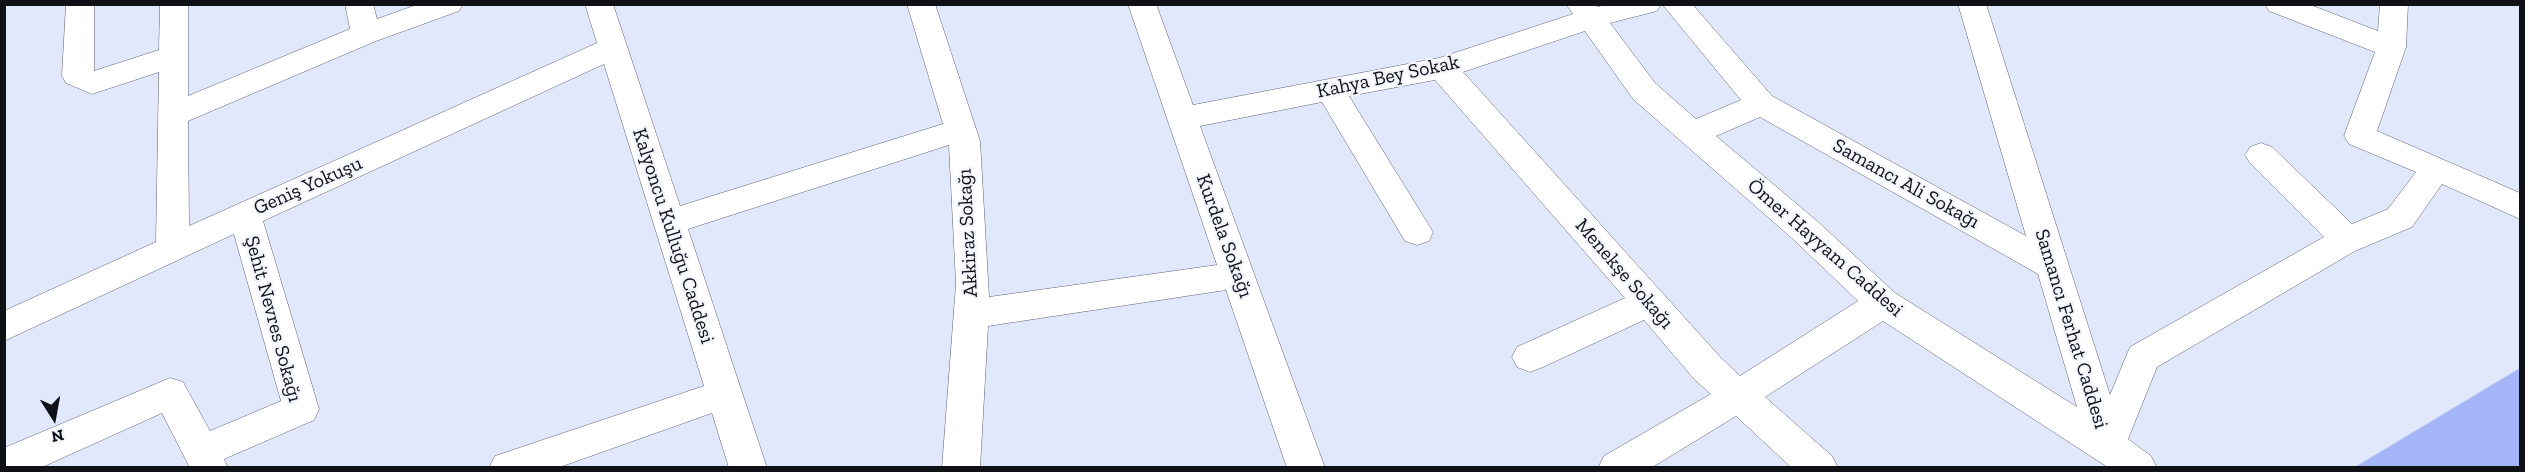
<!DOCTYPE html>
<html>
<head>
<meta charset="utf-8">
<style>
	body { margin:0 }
	#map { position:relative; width:2525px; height:472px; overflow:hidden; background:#e2e8fc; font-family:"Zilla Slab",serif }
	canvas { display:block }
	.frame { position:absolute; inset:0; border:6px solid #0f1117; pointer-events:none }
	.north { position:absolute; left:24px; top:388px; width:60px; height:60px; -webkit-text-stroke:4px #f3f5fd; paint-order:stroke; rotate:169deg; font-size:16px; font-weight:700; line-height:24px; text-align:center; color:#0f1117 }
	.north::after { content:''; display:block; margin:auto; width:21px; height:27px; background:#0f1117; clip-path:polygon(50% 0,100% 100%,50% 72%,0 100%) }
</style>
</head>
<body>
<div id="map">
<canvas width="2525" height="472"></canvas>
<div class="frame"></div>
<div class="north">N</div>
</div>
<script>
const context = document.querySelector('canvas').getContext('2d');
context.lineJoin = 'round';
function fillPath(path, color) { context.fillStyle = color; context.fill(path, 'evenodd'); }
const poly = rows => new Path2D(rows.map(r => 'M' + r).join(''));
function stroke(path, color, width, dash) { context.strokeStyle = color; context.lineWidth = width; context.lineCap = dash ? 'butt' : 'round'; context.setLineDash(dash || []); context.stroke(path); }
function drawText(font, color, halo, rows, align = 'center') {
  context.font = font + ' "Zilla Slab",serif'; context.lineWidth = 4.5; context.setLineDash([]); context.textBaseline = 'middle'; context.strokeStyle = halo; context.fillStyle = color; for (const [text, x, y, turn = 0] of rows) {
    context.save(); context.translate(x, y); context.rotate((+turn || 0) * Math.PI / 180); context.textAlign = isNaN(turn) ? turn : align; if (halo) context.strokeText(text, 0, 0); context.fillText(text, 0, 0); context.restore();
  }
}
const green = poly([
	[2520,368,2520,467,2355,467]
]);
const minor = poly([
	[66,4,94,4,94,71,159,50,160,4,188,4,188,96,350,29,345,4,373,4,377,19,419,4,463,4,459,11,376,41,188,121,189,226,597,43,585,4,613,4,680,206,943,124,907,4,935,4,980,141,989,297,1217,265,1128,4,1156,4,1193,105,1439,58,1573,14,1566,4,1595,4,1598,7,1608,4,1661,4,1657,11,1610,23,1655,83,1696,119,1741,100,1662,4,1692,4,1772,96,2026,236,1958,4,1986,4,2110,395,2130,347,2324,237,2250,163,2245,155,2250,147,2261,143,2272,147,2352,224,2388,209,2416,172,2349,144,2344,136,2375,52,2269,11,2265,4,2308,4,2378,31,2380,4,2408,4,2406,47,2377,131,2520,193,2520,219,2442,184,2412,227,2355,251,2157,367,2128,439,2151,456,2157,468,2109,468,1883,321,1765,397,1832,456,1838,468,1792,468,1736,416,1651,468,1598,468,1604,456,1711,394,1695,380,1644,320,1543,367,1530,372,1517,367,1512,357,1517,347,1625,298,1435,80,1349,96,1433,232,1429,241,1417,245,1405,241,1322,102,1200,126,1325,468,1287,468,1226,290,988,326,980,468,942,468,956,284,949,145,688,229,767,468,729,468,712,413,557,468,489,468,495,456,704,386,604,64,263,221,319,409,314,420,224,459,228,468,190,468,162,413,40,468,4,468,4,448,170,378,183,382,210,431,281,401,234,234,4,341,4,311,156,242,159,72,92,94,66,83,62,76,66,4],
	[1585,31,1633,99,1793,239,1858,301,1740,376,1721,358,1463,72,1585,31],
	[1760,117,2038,274,2077,407,1895,293,1817,221,1716,136,1760,117]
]);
const streetNames = [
	["Kahya Bey Sokak",1388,77,-12],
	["Samancı Ali Sokağı",1906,184,29],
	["Geniş Yokuşu",308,186,-24],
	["Akkiraz Sokağı",968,233,-93],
	["Kalyoncu Kulluğu Caddesi",673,236,72],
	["Kurdela Sokağı",1224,236,70],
	["Ömer Hayyam Caddesi",1825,248,41],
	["Menekşe Sokağı",1624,274,49],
	["Şehit Nevres Sokağı",273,319,75],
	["Samancı Ferhat Caddesi",2071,329,73]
];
fillPath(green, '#a4b6f7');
stroke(minor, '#5c6172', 1);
fillPath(minor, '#fff');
drawText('20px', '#0f1117', '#f3f5fd', streetNames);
</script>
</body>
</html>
